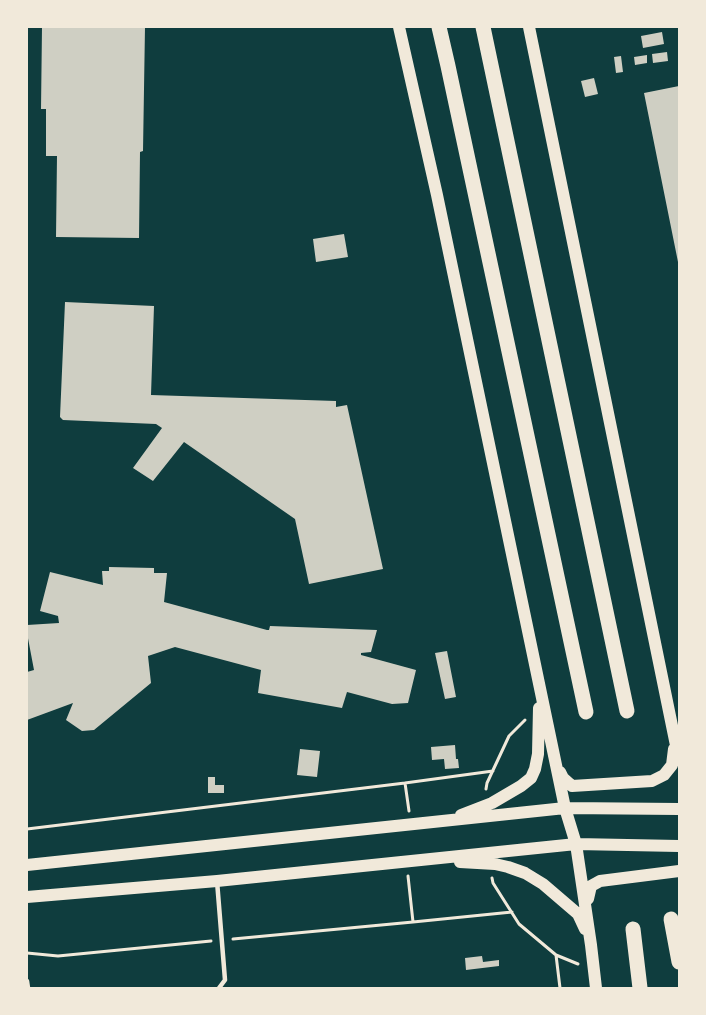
<!DOCTYPE html>
<html>
<head>
<meta charset="utf-8">
<style>
	body { margin:0 }
	#map { position:relative; width:706px; height:1015px; overflow:hidden; background:#0f3d3e; font-family:Quicksand,sans-serif }
	canvas { display:block }
	.frame { position:absolute; inset:0; border:28px solid #f1e9da; pointer-events:none }
</style>
</head>
<body>
<div id="map">
<canvas width="706" height="1015"></canvas>
<div class="frame"></div>
</div>
<script>
const context = document.querySelector('canvas').getContext('2d');
context.lineJoin = 'round';
function fillPath(path, color) { context.fillStyle = color; context.fill(path, 'evenodd'); }
const poly = rows => new Path2D(rows.map(r => 'M' + r).join(''));
function stroke(path, color, width, dash) { context.strokeStyle = color; context.lineWidth = width; context.lineCap = dash ? 'butt' : 'round'; context.setLineDash(dash || []); context.stroke(path); }
const building = poly([
	[42,27,145,27,143,151,140,152,139,238,56,237,57,156,46,156,46,109,41,109],
	[662,32,664,44,643,48,641,36],
	[667,52,668,61,653,63,652,54],
	[647,55,647,63,635,65,634,57],
	[621,56,623,72,616,73,614,57],
	[594,78,598,94,585,97,581,81],
	[679,86,679,262,678,262,644,93],
	[344,234,348,257,316,262,313,239],
	[65,302,154,306,151,395,336,401,336,407,347,405,383,569,309,584,295,519,184,442,153,481,133,468,162,428,156,424,63,420,60,417],
	[109,567,154,568,154,573,167,573,164,602,267,630,269,630,270,626,377,630,371,652,361,653,361,655,416,670,408,703,392,704,347,692,342,708,258,693,261,670,175,647,148,656,151,683,94,730,82,731,66,720,73,703,27,720,27,672,34,670,27,633,27,625,59,623,58,616,40,611,50,572,103,585,102,571,109,571],
	[447,651,456,697,445,699,435,653],
	[455,745,456,759,458,759,459,768,445,769,444,759,432,760,431,747],
	[300,749,320,751,317,777,297,775],
	[208,777,215,777,215,785,224,785,224,793,208,793],
	[482,956,483,962,499,960,499,966,466,970,465,958]
]);
const path = poly([
	[405,783,409,811],
	[486,789,487,783,509,736,525,720],
	[27,829,405,783,493,771],
	[408,876,413,922,512,912],
	[492,878,493,883,519,924,556,955,578,964],
	[233,939,413,922],
	[27,953,58,956,211,941],
	[556,955,560,988]
]);
const service = poly([
	[217,881,225,980,219,988],
	[27,981,28,988]
]);
const secondary = poly([
	[399,27,437,195,565,808,576,844,591,945,596,988],
	[529,27,679,760],
	[560,772,563,778,572,786,652,781,664,775,672,765,674,749],
	[461,815,492,803,521,786,531,778,535,769,538,754,539,708],
	[460,862,495,864,508,867,525,873,543,884,578,914,585,929],
	[27,865,565,808,679,809],
	[27,897,217,881,576,844,679,846],
	[588,899,591,886,600,881,679,871]
]);
const trunk = poly([
	[439,27,448,66,586,712],
	[483,27,627,711],
	[671,919,679,962],
	[633,929,640,988]
]);
fillPath(building, '#cfcfc3');
stroke(path, '#f1e9da', 3);
stroke(service, '#f1e9da', 4.5);
stroke(secondary, '#f1e9da', 12);
stroke(trunk, '#f1e9da', 15);
</script>
</body>
</html>
